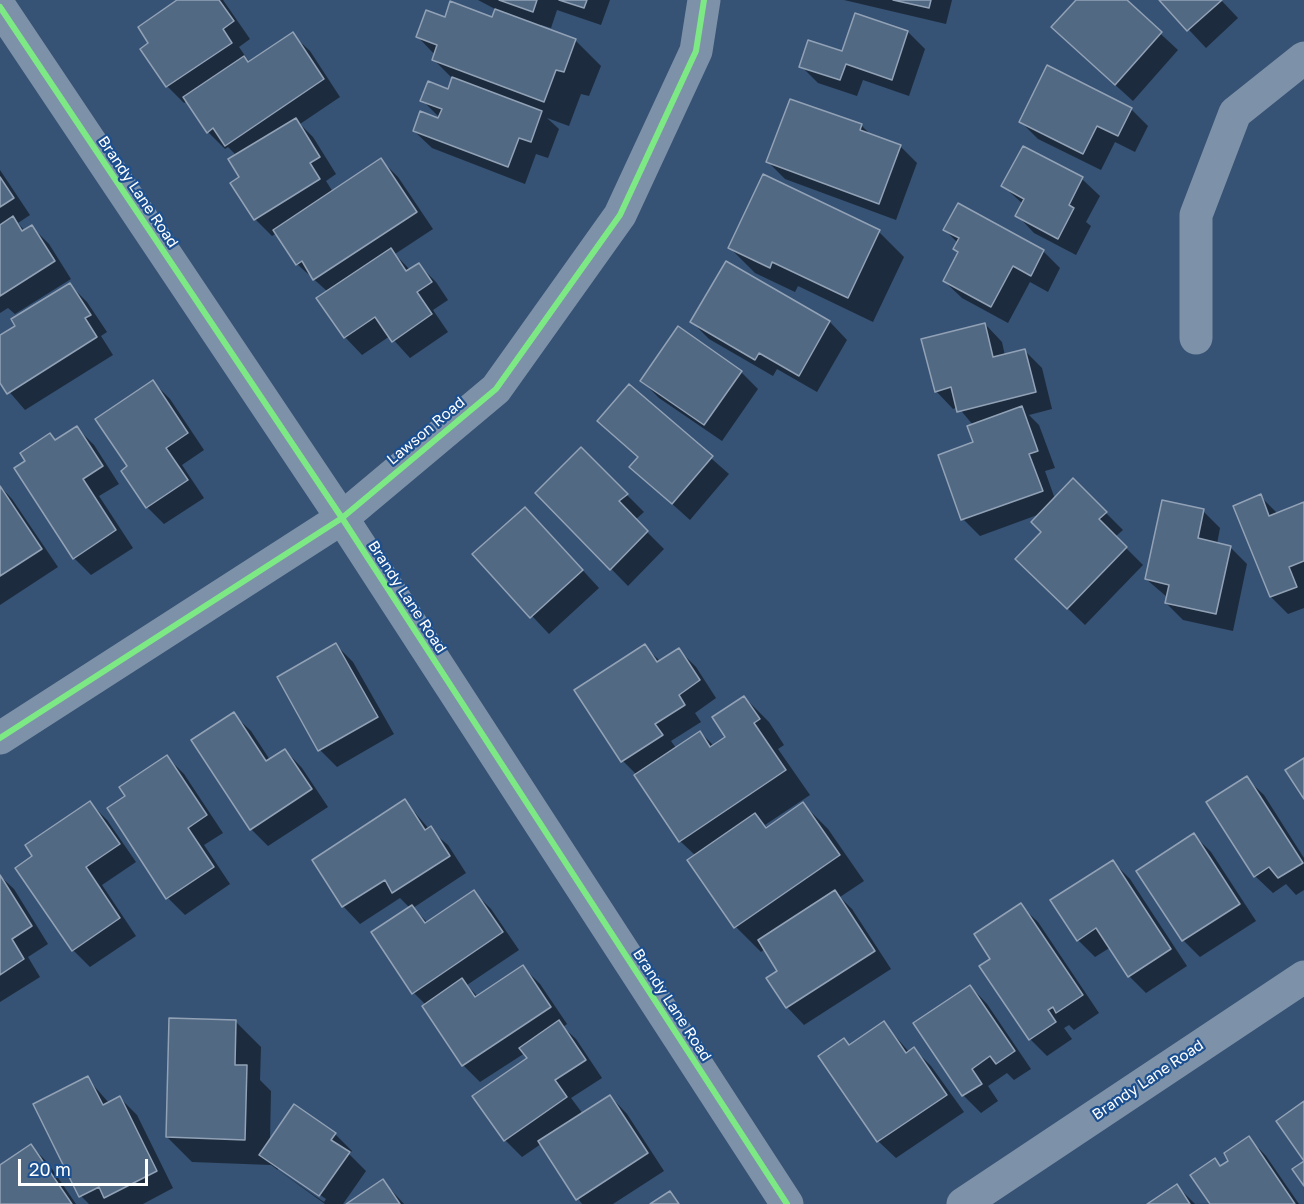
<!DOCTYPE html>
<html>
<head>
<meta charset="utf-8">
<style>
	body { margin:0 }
	#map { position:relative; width:1304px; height:1204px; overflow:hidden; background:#365274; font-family:"Golos Text",sans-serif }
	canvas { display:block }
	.scale { position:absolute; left:18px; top:1159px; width:130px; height:27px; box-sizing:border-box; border:3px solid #fff; border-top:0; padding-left:8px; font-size:18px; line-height:21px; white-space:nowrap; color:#fff; -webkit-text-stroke:4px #1b4f8f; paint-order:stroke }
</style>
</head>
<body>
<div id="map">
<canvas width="1304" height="1204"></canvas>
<div class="scale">20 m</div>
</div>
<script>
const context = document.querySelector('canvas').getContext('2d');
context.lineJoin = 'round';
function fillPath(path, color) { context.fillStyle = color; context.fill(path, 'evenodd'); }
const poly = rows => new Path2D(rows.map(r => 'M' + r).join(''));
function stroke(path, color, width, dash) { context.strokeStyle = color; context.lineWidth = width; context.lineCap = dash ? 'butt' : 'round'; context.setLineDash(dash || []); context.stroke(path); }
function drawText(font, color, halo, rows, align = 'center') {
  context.font = font + ' "Golos Text",sans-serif'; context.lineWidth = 4.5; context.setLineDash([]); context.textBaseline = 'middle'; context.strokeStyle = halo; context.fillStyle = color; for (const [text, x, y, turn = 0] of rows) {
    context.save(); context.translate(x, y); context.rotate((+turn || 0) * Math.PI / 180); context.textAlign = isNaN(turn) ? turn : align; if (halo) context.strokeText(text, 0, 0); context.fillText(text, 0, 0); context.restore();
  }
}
const shadow = poly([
	[180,0,223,0,250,39,239,47,250,63,292,34,310,51,340,97,300,124,313,137,336,174,326,181,333,192,381,160,398,177,433,229,395,254,410,270,419,265,436,282,448,300,433,310,448,332,410,358,390,336,362,355,345,337,319,298,328,292,297,264,277,233,272,236,255,219,237,156,228,147,225,149,208,132,188,101,184,103,167,86,151,44],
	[478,0,610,0,601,25,557,10,551,28,541,25,541,28,576,41,601,66,589,96,581,94,569,126,547,118,559,129,548,158,536,154,525,184,432,148,414,131,444,122,422,100,449,90,453,79,434,60,435,55,418,37,493,19,497,10],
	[844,0,952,0,946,24],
	[1078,0,1124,0,1178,50,1133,101,1070,44],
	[1161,0,1221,0,1238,18,1206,48],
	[908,32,925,49,909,96,863,80,857,96,818,83,801,66],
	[791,100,862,126,872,136,900,146,917,163,896,220,785,179,768,162],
	[1131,109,1148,126,1135,152,1115,142,1101,170,1038,139,1021,122],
	[1024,148,1082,179,1100,196,1086,222,1091,226,1076,255,1034,233,1017,215,1023,204,1003,186],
	[0,170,30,215,18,223,25,231,32,227,49,244,71,279,15,314,8,308,0,313],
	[764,176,879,232,904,257,873,322,798,286,795,292,755,273,730,248],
	[945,230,1043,251,1060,268,1048,292,1030,282,1008,323,962,298,944,281,959,253,958,243],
	[726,263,830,322,847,340,817,392,777,369,773,376,709,339,692,322],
	[70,285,87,302,107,332,101,336,113,355,25,410,0,381,0,337],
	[985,324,1002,342,1005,356,1025,351,1042,368,1052,409,1029,415,1039,425,1055,468,1045,471,1055,499,1073,480,1123,530,1115,537,1143,565,1085,625,1034,576,1043,532,1040,514,980,536,963,519,975,443,973,425,958,407,953,409,936,391],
	[741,372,758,389,722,441,659,398,642,381],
	[153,382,170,399,204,450,182,465,204,498,164,524,147,507,123,471,129,467],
	[629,386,729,474,690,520,631,467,639,458,599,421],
	[77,428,94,445,119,484,99,496,133,548,91,575,74,558,56,441],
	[581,449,644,512,635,520,664,549,628,586,537,493],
	[0,486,12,499,58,567,0,605],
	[1260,496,1278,514,1304,504,1304,608,1288,614,1271,597],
	[1203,511,1220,528,1217,544,1230,547,1247,564,1233,631,1183,620,1166,603,1167,597,1146,579],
	[542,526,599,588,549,634,474,554],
	[336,645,353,662,394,734,337,767,320,750],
	[644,646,660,661,679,650,696,667,716,698,695,713,701,722,671,741,676,748,700,732,714,746,727,737,744,697,769,722,784,745,778,749,810,795,765,825,768,828,803,804,828,829,864,881,840,897,852,909,891,969,804,1025,787,1007,768,979,779,972,765,949,761,952,736,927,689,860,696,856,680,841,636,774,623,761,576,690],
	[233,714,251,731,270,760,285,750,302,768,328,807,268,846,251,829],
	[167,757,184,774,223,833,204,845,230,884,185,915,168,898,127,796],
	[1246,778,1264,795,1304,858,1304,890,1296,895,1286,884,1273,893,1255,876,1208,803],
	[405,801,429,829,448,845,466,873,413,908,428,923,474,892,491,909,519,950,467,985,478,997,523,967,540,984,567,1024,563,1027,576,1039,602,1078,571,1098,583,1114,610,1096,627,1114,664,1171,613,1204,582,1204,541,1144,522,1157,505,1140,529,1059,525,1053,480,1082,463,1065,426,1005,414,993,410,908,400,898,360,924,343,906,314,860],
	[90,803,107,820,136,862,102,885,136,936,90,967,73,950,34,857],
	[1194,835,1211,852,1256,921,1200,957,1183,940],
	[1113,862,1130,879,1187,966,1146,993,1129,976,1111,947,1095,957,1078,940],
	[0,876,14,889,48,944,28,957,40,977,0,1002],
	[1020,905,1038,922,1099,1013,1074,1030,1069,1025,1064,1028,1072,1039,1047,1056,1030,1039,992,959],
	[970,986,987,1004,1031,1069,1014,1080,1007,1073,988,1086,998,1101,981,1113,963,1095,915,1024],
	[236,1022,261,1047,260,1080,271,1091,270,1142,335,1134,352,1151,349,1154,366,1171,343,1204,325,1204,271,1165,192,1162,167,1137],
	[278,1166,326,1199,324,1202,278,1170],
	[884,1023,909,1052,914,1049,931,1066,964,1112,896,1158,878,1141,820,1056,850,1047],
	[87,1078,109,1103,119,1097,137,1115,173,1188,143,1204,89,1204,81,1196],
	[1249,1138,1266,1156,1299,1204,1212,1204,1215,1160,1222,1167,1231,1161],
	[31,1146,48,1163,76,1204,0,1204,0,1167],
	[383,1181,404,1204,348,1204],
	[1177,1186,1195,1204,1150,1204]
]);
const building = poly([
	[177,0,219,0,234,21,223,29,232,43,166,87,140,49,148,43,138,27,177,0],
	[499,0,537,0,533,12,499,0],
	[559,0,587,0,584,8,559,0],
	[893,0,931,0,929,8,893,0],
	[1076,0,1127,0,1162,32,1115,85,1051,27,1076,0],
	[1159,0,1222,0,1187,31,1159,0],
	[450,1,492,17,495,9,576,39,564,72,556,70,544,102,432,60,437,45,416,37,426,10,445,17,450,1],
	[855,13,908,31,892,80,846,64,840,80,799,67,808,40,842,51,855,13],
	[293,32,324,79,225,146,213,128,207,133,183,97,244,56,248,62,293,32],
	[1047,65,1132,108,1118,136,1097,126,1083,154,1019,122,1047,65],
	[452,77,542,111,531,142,519,138,508,167,413,131,420,111,438,118,442,109,420,101,428,81,448,89,452,77],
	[790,99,862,124,860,130,901,145,879,204,766,162,790,99],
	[296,118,320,157,310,163,320,179,254,220,230,183,239,177,228,159,296,118],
	[1023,146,1083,177,1069,205,1074,208,1058,239,1015,216,1024,199,1001,186,1023,146],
	[381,158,417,212,313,280,302,261,296,265,273,230,381,158],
	[763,174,880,230,848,298,772,262,770,268,728,248,763,174],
	[0,177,14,198,0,207,0,177],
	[958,203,1044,250,1031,276,1013,266,991,307,943,281,958,252,953,249,959,238,943,230,958,203],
	[13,216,22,231,32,225,55,261,0,296,0,225,13,216],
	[391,248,406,271,419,263,432,282,417,292,432,314,392,342,375,317,344,338,316,298,391,248],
	[726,261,830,321,799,376,759,353,755,360,690,322,726,261],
	[70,283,91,315,85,318,97,337,7,394,0,383,0,335,15,326,11,319,70,283],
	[985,323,993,357,1025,349,1036,392,957,412,951,387,935,392,921,339,985,323],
	[678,326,742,371,704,425,640,381,678,326],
	[153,380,188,433,166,448,188,480,146,508,121,471,127,466,95,419,153,380],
	[629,384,713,456,672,504,629,467,638,457,597,421,629,384],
	[1022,406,1038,451,1029,454,1043,491,961,520,938,455,973,442,967,426,1022,406],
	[77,426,103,466,83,479,116,530,73,559,14,468,25,461,20,453,50,433,55,440,77,426],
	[581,447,628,494,619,501,648,531,610,570,535,493,581,447],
	[1073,478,1107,512,1099,519,1127,547,1067,609,1015,559,1041,532,1031,522,1073,478],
	[0,486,42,549,0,576,0,486],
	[1261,494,1269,516,1304,502,1304,561,1289,567,1297,587,1270,597,1233,506,1261,494],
	[1162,500,1204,509,1198,538,1231,546,1216,614,1165,603,1169,585,1145,579,1162,500],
	[525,507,583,570,530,618,472,554,525,507],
	[336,643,378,717,318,751,277,677,336,643],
	[645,644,657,662,679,648,700,680,679,695,685,705,655,724,663,735,621,762,574,690,645,644],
	[744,696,760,719,754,723,786,770,679,842,634,775,700,731,710,747,725,737,712,717,744,696],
	[234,712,266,761,285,749,312,789,250,830,191,740,234,712],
	[167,755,207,815,188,828,214,867,166,899,107,808,125,796,119,787,167,755],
	[1304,758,1304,799,1285,770,1304,758],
	[1247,776,1303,863,1278,878,1269,867,1254,877,1206,802,1247,776],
	[405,799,425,830,431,826,450,856,392,893,385,880,342,907,312,860,405,799],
	[90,801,120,844,86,867,120,918,72,951,15,868,32,856,25,845,90,801],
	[803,802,840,855,734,928,687,860,755,813,766,828,803,802],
	[1194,833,1240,904,1182,941,1136,871,1194,833],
	[1113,860,1171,949,1128,977,1096,928,1077,941,1050,900,1113,860],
	[0,875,32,926,12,939,24,959,0,975,0,875],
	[474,890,503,932,412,994,371,932,412,905,425,923,474,890],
	[835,890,875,951,786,1008,766,978,777,971,758,940,835,890],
	[1021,903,1083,995,1056,1013,1053,1007,1048,1010,1056,1022,1029,1040,979,966,990,959,974,934,1021,903],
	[523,965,551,1007,462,1066,422,1006,462,978,475,997,523,965],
	[970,985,1015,1051,996,1064,990,1056,972,1069,982,1084,962,1096,913,1023,970,985],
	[169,1018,236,1020,235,1065,247,1065,245,1140,166,1137,169,1018],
	[559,1020,586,1060,555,1080,567,1097,504,1141,472,1096,527,1058,519,1048,559,1020],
	[884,1021,906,1053,914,1047,947,1095,877,1142,818,1056,844,1038,849,1045,884,1021],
	[88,1076,103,1105,120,1096,157,1171,104,1198,99,1187,79,1197,33,1104,88,1076],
	[610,1095,648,1153,576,1200,538,1141,610,1095],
	[1304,1101,1304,1186,1292,1169,1304,1161,1276,1121,1304,1101],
	[294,1104,336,1133,331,1140,350,1152,319,1196,259,1155,294,1104],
	[1249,1136,1295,1204,1210,1204,1190,1175,1215,1158,1220,1166,1228,1161,1224,1153,1249,1136],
	[31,1144,72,1204,0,1204,0,1165,31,1144],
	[383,1179,400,1204,346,1204,383,1179],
	[1177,1184,1190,1204,1147,1204,1177,1184],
	[670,1191,679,1204,650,1204,670,1191]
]);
const minor = poly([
	[0,7,342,518,787,1204],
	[1196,338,1196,215,1235,113,1304,58],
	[963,1204,1304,977]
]);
const tertiary = poly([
	[0,738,342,518,496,389,620,215,696,51,704,0]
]);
const cycleway = poly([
	[0,7,342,518,787,1204],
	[0,738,342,518,496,389,620,215,696,51,704,0]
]);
const streetNames = [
	["Brandy Lane Road",138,192,56],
	["Lawson Road",426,431,-40],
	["Brandy Lane Road",407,597,57],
	["Brandy Lane Road",672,1005,57],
	["Brandy Lane Road",1148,1080,-34]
];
fillPath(shadow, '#0007');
fillPath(building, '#526984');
stroke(building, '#92a2b6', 1.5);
stroke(minor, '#7d92a8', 33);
stroke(tertiary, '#7d92a8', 33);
stroke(cycleway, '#7ce984', 6);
drawText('15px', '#fff', '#1b4f8f', streetNames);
</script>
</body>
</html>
